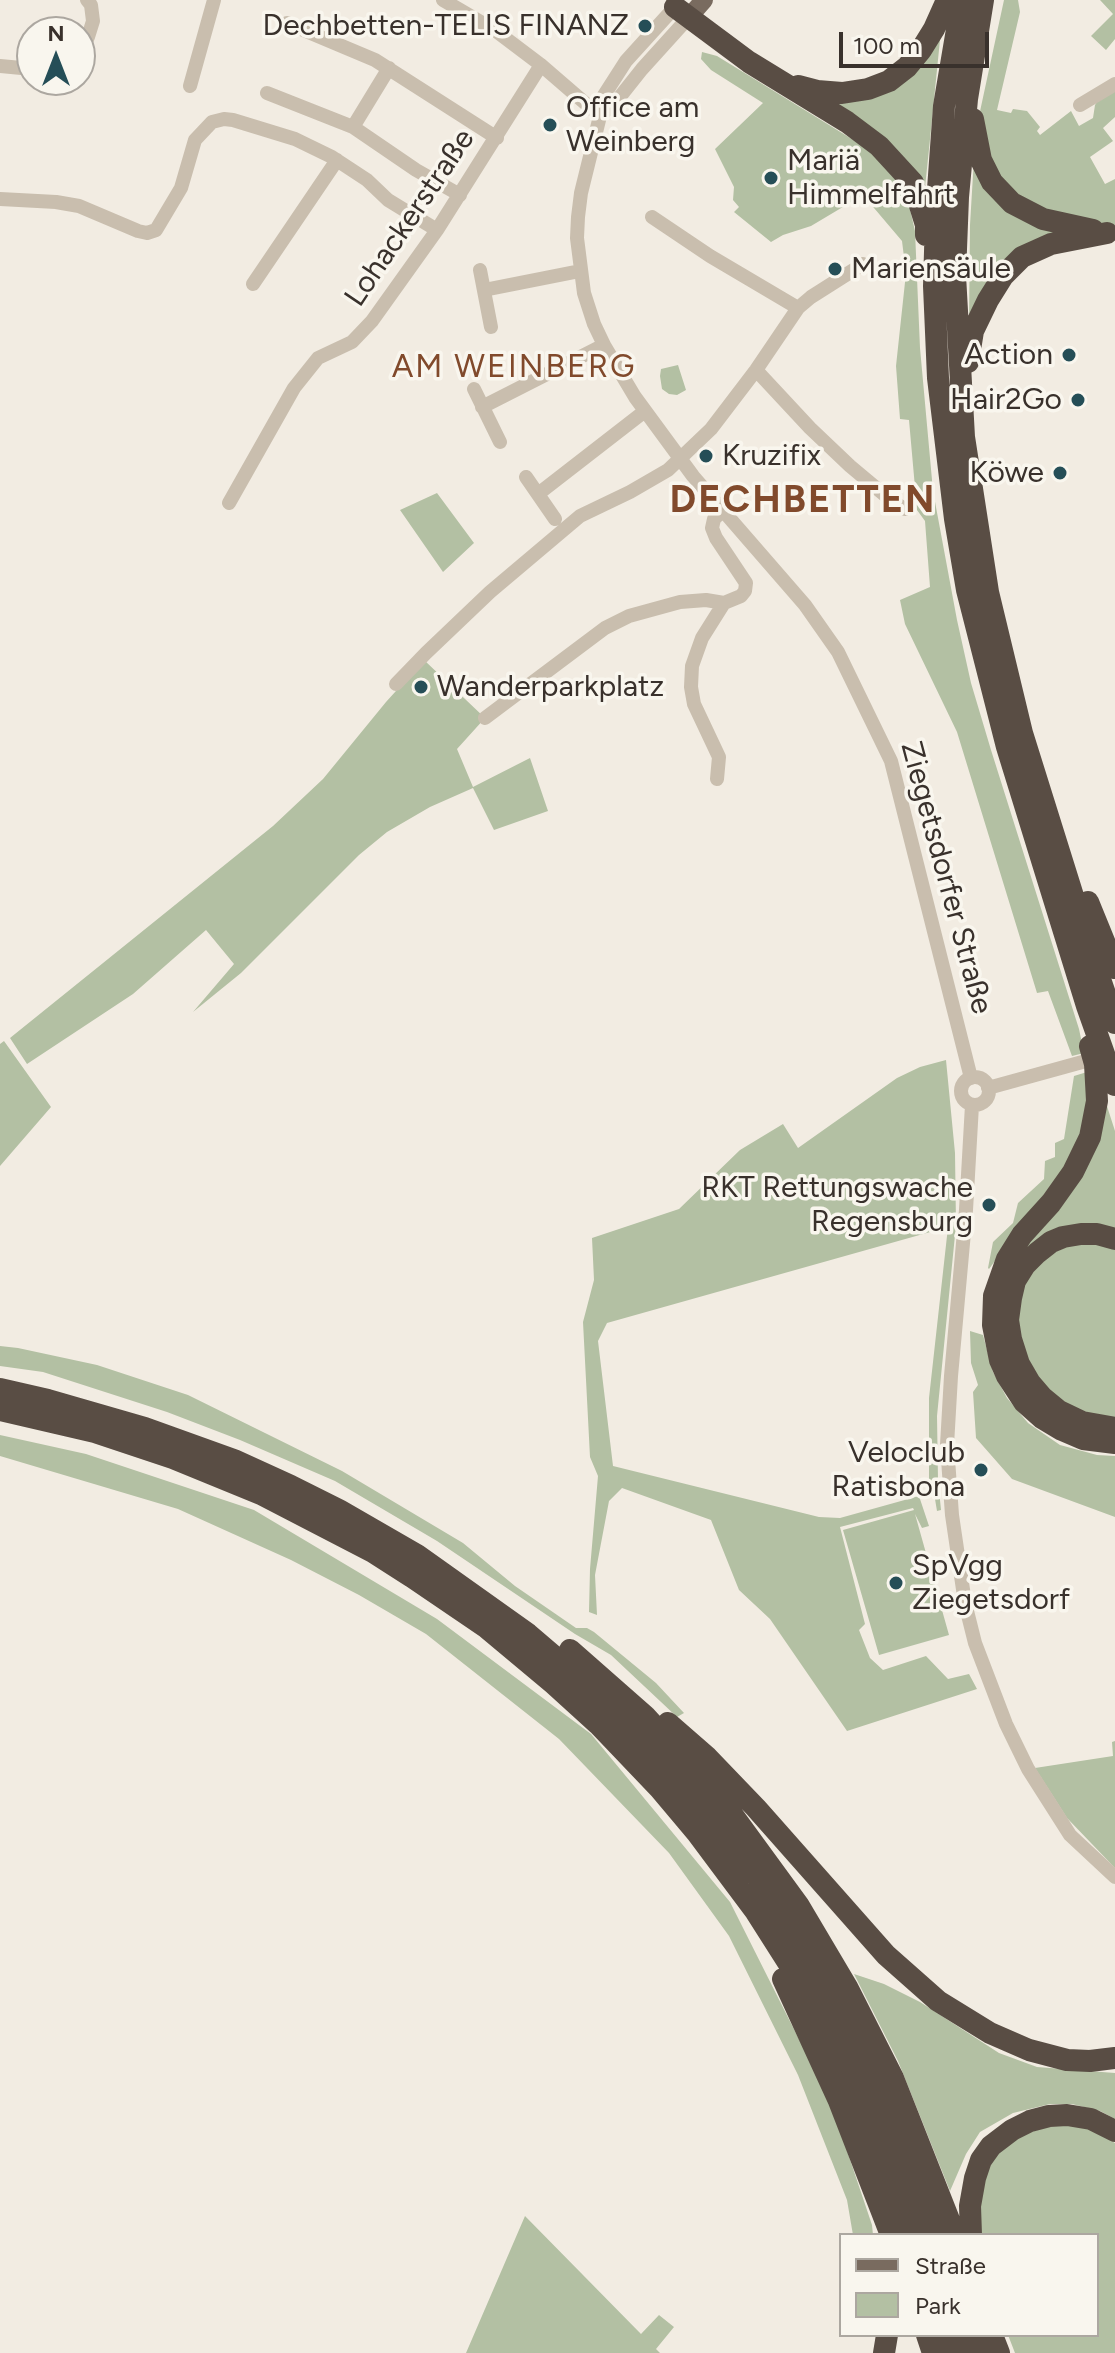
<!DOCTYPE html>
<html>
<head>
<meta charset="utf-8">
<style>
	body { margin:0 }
	#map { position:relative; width:1115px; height:2353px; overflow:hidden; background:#f2ece2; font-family:Figtree,sans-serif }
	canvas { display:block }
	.legend { position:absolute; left:839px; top:2233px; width:260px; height:104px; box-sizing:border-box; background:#f9f6ee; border:2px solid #aca7a0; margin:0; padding:10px 14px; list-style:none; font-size:24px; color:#39312c }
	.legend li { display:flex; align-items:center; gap:16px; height:40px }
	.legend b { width:40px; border:2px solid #aca7a0 }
	.north { position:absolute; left:16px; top:16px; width:80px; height:80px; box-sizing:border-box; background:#f9f6ee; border:2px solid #aca7a0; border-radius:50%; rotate:0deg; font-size:22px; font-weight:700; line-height:32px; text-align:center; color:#39312c }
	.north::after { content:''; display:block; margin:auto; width:28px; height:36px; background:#254e57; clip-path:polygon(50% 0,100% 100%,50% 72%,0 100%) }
	.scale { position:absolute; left:839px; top:32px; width:150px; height:36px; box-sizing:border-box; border:4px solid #39312c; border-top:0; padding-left:10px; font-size:24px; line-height:28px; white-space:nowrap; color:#39312c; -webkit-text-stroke:6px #f9f6ee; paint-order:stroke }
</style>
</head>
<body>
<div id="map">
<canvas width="1115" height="2353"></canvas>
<ul class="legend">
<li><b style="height:10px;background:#796b5f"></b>Straße</li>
<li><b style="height:22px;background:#b3c0a3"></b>Park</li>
</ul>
<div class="north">N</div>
<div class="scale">100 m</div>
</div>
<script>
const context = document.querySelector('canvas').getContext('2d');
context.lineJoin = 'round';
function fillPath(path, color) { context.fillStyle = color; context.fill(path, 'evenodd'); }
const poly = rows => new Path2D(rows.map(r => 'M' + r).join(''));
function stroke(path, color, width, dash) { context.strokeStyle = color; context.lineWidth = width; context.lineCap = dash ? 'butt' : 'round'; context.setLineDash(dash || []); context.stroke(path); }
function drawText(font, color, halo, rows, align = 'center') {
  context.font = font + ' Figtree,sans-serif'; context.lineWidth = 7; context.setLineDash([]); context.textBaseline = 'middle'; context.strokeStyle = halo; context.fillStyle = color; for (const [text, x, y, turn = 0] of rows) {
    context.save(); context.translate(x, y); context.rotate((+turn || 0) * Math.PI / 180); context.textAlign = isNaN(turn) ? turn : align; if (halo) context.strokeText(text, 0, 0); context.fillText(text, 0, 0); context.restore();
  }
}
const green = poly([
	[1004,0,1018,0,1020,12,997,110,1011,113,1013,109,1027,111,1040,127,1037,131,1040,135,1071,111,1079,126,1093,118,1095,105,1097,102,1115,91,1115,117,1103,128,1113,141,1090,157,1105,184,1115,179,1115,226,1046,216,995,179,979,116],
	[1100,0,1115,0,1115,39,1106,50,1091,36,1113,14],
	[941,30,929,149,924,197,821,100,847,102],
	[702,52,717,56,868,149,900,184,909,205,915,231,920,348,933,491,957,620,971,683,991,750,1079,1029,1084,1053,1072,1056,1048,991,1037,993,957,732,905,624,900,600,930,587,925,521,917,510,909,420,900,419,896,366,906,273,902,241,863,195,811,226,783,235,771,242,734,212,739,207,733,200,734,187,715,149,763,103,711,70,701,59],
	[974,158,981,177,1070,232,1052,237,969,324,970,225],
	[678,365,686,390,677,395,669,394,662,389,660,376,661,369],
	[437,493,474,543,443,572,400,510],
	[424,660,485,718,457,749,473,787,530,758,548,811,494,830,473,788,430,807,387,832,359,855,241,973,193,1012,234,964,206,930,133,994,27,1064,10,1038,273,826,323,779,386,702],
	[4,1041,51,1107,0,1166,0,1044],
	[946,1060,955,1153,956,1225,937,1416,938,1480,941,1510,937,1511,934,1493,929,1493,929,1398,948,1227,607,1323,598,1341,613,1466,819,1517,840,1518,919,1496,929,1526,922,1528,915,1514,949,1635,879,1655,843,1530,914,1510,913,1508,840,1527,865,1624,859,1630,870,1658,883,1670,926,1656,948,1679,969,1674,977,1689,847,1731,770,1619,739,1590,711,1520,622,1488,609,1501,595,1575,597,1615,589,1612,590,1569,598,1476,590,1457,583,1322,594,1280,592,1238,679,1209,740,1150,783,1124,798,1148,897,1078,920,1067],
	[1087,1072,1088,1089,1084,1125,1069,1161,989,1269,988,1268,993,1242,1013,1223,1018,1203,1044,1179,1045,1161,1055,1157,1055,1143,1064,1139,1074,1076],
	[1105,1100,1115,1131,1115,1229,1093,1225,1005,1277],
	[1074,1242,1115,1245,1115,1420,1068,1407,1039,1383,1019,1344,1017,1301,1036,1262],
	[970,1331,983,1335,993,1372,1007,1398,1028,1423,1060,1445,1097,1455,1115,1456,1115,1517,1012,1479,976,1438,973,1392,978,1385,971,1363],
	[0,1346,18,1348,97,1365,188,1395,342,1471,463,1543,515,1586,576,1628,587,1628,594,1632,656,1683,684,1713,677,1717,611,1655,575,1634,437,1541,335,1481,240,1440,167,1412,43,1372,0,1366],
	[0,1435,86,1454,254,1510,437,1619,591,1734,730,1902,831,2103,872,2225,873,2235,853,2235,847,2200,798,2075,729,1936,669,1853,559,1739,426,1634,359,1595,291,1560,178,1509,0,1456],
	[1115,1741,1115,1868,1067,1818,1035,1768,1113,1756,1112,1742],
	[854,1974,884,1984,920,2002,999,2053,1037,2067,1115,2073,1115,2119,1100,2111,1072,2104,1050,2104,1013,2113,980,2132,966,2154,950,2191,898,2061],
	[1052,2125,1070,2125,1086,2128,1101,2134,1115,2143,1115,2353,1015,2353,1008,2335,1097,2335,1097,2235,978,2235,983,2179,993,2159,1016,2137],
	[525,2216,641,2334,659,2315,674,2327,656,2349,660,2353,466,2353]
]);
const minor = poly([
	[443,0,496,31,541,65,600,116],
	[675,7,626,61,601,100,600,116,581,193,578,217,577,238,584,293,594,324,604,345,635,397,693,476,805,605,838,652,891,761,971,1078],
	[287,23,375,60,497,138],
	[80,52,88,37,93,21,91,5,87,0],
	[0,66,32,69],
	[190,86,214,0],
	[267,93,353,127,416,170,460,195],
	[1080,105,1115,84],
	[600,116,615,103,642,69,689,17],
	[353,127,389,68],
	[0,199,56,202,79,206,138,231,147,233,156,230,181,188,195,140,212,122,224,119,233,120,295,139,332,157,367,180,388,200,437,230],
	[652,217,710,256,798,308,811,297,863,264],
	[480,270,491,327],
	[253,284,337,160],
	[484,290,580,271],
	[756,370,810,428,850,466,893,502,905,509],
	[474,389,500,442],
	[482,407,604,345],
	[526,477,555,519],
	[538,494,645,411],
	[229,503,294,388,318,358,352,342,372,321,437,230,541,65],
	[396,684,426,653,490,592,580,516,630,492,668,470,711,429,756,370,798,308],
	[485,718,605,628,629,616,680,602,706,600,724,603],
	[717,779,719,757,694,704,691,687,692,666,702,638,724,603,741,596,745,591,746,583,716,538,712,528,714,519,723,510],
	'961 1091a14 14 0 1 1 28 0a14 14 0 1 1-28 0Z',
	[988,1088,1086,1061],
	[972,1105,966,1210,951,1376,947,1445,952,1515,965,1603,975,1643,1006,1724,1028,1769,1070,1835,1115,1877]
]);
const major = poly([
	[689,17,704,0]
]);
const highway = poly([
	[962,0,944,106,936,217,934,286,938,378,955,519,967,590,1007,747,1087,1006,1115,1085],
	[983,0,967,99,958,197,955,275,964,437,988,592,1022,733,1088,944,1115,1023],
	[675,7,749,62,847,122,879,146,913,183,926,225,926,235],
	[798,86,817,91,842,93,868,89,889,81,907,67,921,50,934,29,947,0],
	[973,119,981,160,992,182,1012,203,1043,219,1093,230],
	[968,362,973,331,988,300,1003,276,1022,257,1051,244,1107,233],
	[1088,902,1115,968],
	[1090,1046,1095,1064,1097,1101,1090,1137,1073,1172,1051,1203,1022,1235,1007,1259,994,1296,993,1325,1000,1360,1007,1376,1024,1402,1042,1418,1062,1430,1083,1439,1115,1443],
	[1115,1239,1097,1234,1081,1234,1063,1237,1051,1242,1037,1253,1025,1265,1015,1281,1011,1298,1008,1320,1011,1339,1019,1364,1030,1383,1042,1397,1059,1411,1082,1422,1115,1428],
	[0,1389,48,1400,145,1428,234,1460,291,1486,339,1510,417,1555,528,1634,576,1675,611,1707,686,1788,758,1878,792,1931,843,2019,871,2075,907,2160,935,2235],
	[0,1410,95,1432,173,1458,261,1494,373,1552,412,1577,487,1628,554,1684,598,1724,660,1789,697,1833,756,1912,791,1967,834,2046,878,2143,913,2235],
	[570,1650,645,1716,666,1739,726,1806,799,1906,847,1987,893,2078,955,2235],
	[668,1723,707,1757,756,1808,886,1955,938,2001,990,2033,1029,2050,1067,2060,1090,2061,1115,2058],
	[783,1979,839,2101,891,2235],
	[971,2235,970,2206,975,2178,981,2160,991,2146,1012,2130,1030,2121,1049,2116,1067,2115,1091,2119,1115,2131],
	[927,2335,933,2353],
	[949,2335,955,2353],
	[970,2335,977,2353],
	[992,2335,999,2353],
	[884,2353,887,2335]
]);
const markers = [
	[645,26,8,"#254e57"],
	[550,125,8,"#254e57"],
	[771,178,8,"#254e57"],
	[835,269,8,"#254e57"],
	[1069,355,8,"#254e57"],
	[1078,400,8,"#254e57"],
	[706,456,8,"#254e57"],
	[1060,473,8,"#254e57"],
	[421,687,8,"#254e57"],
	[989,1205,8,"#254e57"],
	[981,1470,8,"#254e57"],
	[896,1583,8,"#254e57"]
];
const poiNames = [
	["Dechbetten-TELIS FINANZ",629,26],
	["Office am",566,108,"left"],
	["Weinberg",566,142,"left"],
	["Mariä",787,161,"left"],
	["Himmelfahrt",787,195,"left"],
	["Mariensäule",851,269,"left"],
	["Action",1053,355],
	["Hair2Go",1062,400],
	["Kruzifix",722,456,"left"],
	["Köwe",1044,473],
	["Wanderparkplatz",437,687,"left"],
	["RKT Rettungswache",973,1188],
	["Regensburg",973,1222],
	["Veloclub",965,1453],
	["Ratisbona",965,1487],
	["SpVgg",912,1566,"left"],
	["Ziegetsdorf",912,1600,"left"]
];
const streetNames = [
	["Lohackerstraße",410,218,-56],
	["Ziegetsdorfer Straße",946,878,75]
];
const neighbourhoodNames = [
	["AM WEINBERG",514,368]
];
const districtNames = [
	["DECHBETTEN",803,501]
];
fillPath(green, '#b3c0a3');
stroke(minor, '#c9beae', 14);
stroke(major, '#796b5f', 18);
stroke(highway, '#594d44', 22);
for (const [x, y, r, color] of markers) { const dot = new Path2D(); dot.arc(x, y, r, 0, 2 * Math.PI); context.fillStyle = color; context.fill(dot); stroke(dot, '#f9f6ee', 3); }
drawText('30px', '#39312c', '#f9f6ee', poiNames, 'right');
drawText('30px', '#39312c', '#f9f6ee', streetNames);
context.letterSpacing = '2px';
drawText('32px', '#814a2c', '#f9f6ee', neighbourhoodNames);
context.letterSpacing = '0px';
context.letterSpacing = '2px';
drawText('bold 38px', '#814a2c', '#f9f6ee', districtNames);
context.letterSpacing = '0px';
</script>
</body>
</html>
